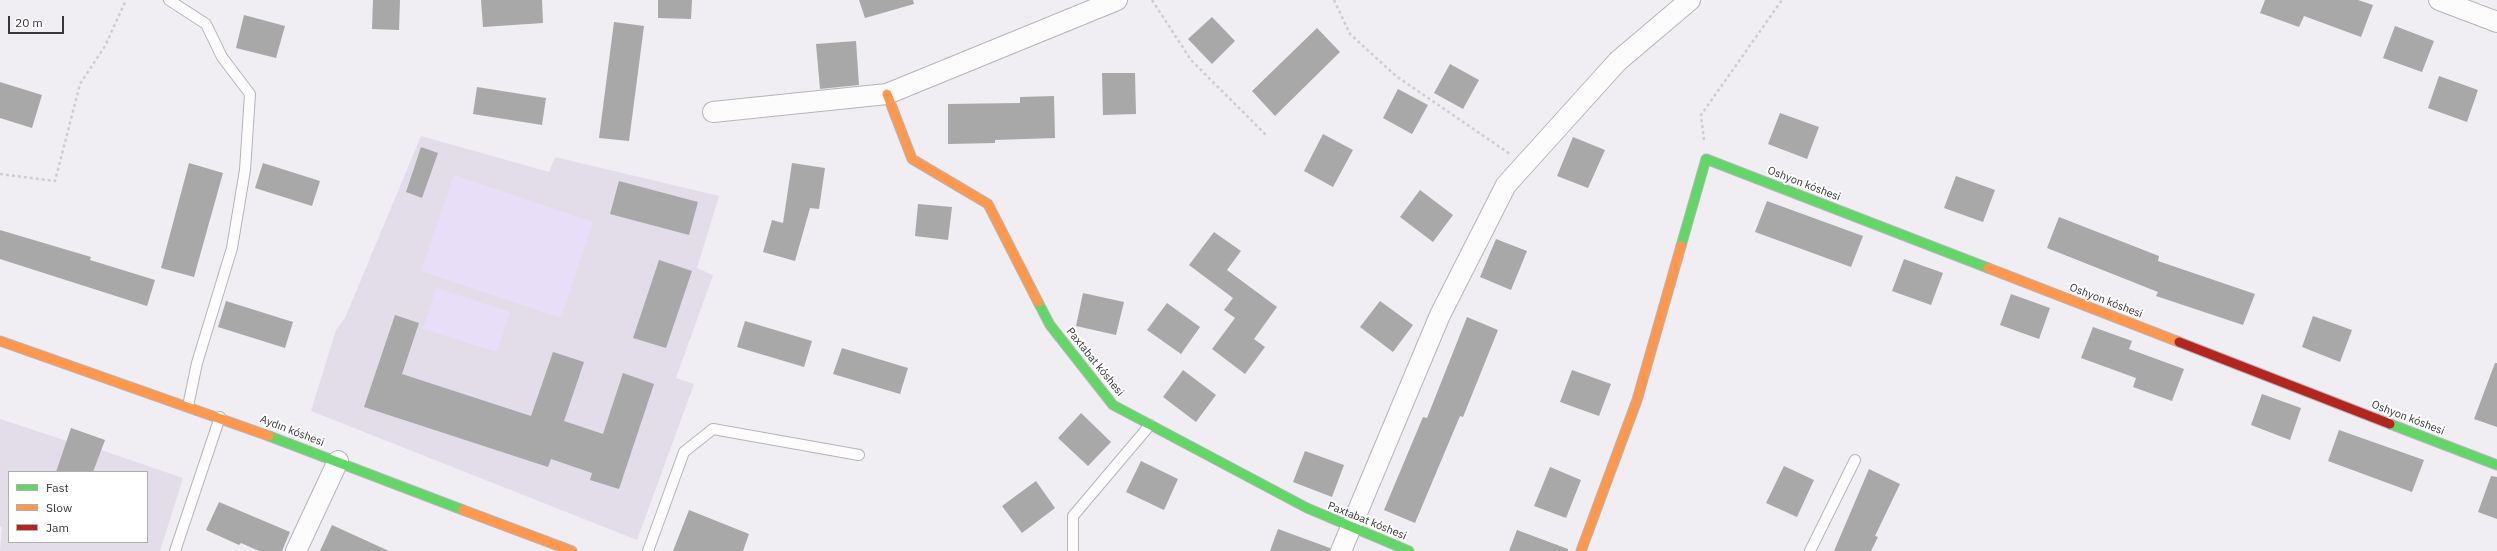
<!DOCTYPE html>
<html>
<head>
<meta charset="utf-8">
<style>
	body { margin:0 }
	#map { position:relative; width:2497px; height:551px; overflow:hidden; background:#f0edf3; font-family:"IBM Plex Sans",sans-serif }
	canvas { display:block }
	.legend { position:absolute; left:8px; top:471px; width:140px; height:72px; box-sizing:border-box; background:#fff; border:1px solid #afafb0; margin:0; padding:5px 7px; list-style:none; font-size:12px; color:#38363a }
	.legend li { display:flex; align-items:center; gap:8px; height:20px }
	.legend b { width:20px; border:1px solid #afafb0 }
	.scale { position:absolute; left:8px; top:16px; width:56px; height:18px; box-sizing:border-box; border:2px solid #38363a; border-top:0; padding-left:5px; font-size:12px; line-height:14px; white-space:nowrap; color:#38363a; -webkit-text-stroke:3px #fff; paint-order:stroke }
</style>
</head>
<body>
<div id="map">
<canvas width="2497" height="551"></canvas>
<ul class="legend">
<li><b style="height:5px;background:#63d668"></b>Fast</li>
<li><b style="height:5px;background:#ff974d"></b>Slow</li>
<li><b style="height:5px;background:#b3261e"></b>Jam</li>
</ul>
<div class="scale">20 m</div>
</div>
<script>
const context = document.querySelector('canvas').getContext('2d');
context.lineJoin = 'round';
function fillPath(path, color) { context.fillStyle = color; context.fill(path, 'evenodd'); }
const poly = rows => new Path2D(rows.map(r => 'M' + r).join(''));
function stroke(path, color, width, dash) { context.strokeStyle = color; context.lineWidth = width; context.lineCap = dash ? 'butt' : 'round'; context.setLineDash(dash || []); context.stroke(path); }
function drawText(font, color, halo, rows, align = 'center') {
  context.font = font + ' "IBM Plex Sans",sans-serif'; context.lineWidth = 4; context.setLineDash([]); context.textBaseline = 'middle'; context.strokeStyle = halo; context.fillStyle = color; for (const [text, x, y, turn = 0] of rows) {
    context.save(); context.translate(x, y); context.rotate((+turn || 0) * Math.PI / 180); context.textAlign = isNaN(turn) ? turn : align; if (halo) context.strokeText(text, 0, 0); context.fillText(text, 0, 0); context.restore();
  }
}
const built = poly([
	[421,136,549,172,555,157,719,196,697,268,713,275,676,378,694,384,637,540,311,411,336,330,345,318],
	[0,419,67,441,71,428,105,440,101,450,183,478,160,551,0,551,2,527,0,526],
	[9,472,147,472,147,542,9,542]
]);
const green = poly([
	[454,175,593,222,561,318,421,271],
	[436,288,510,312,497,352,423,329]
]);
const building = poly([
	[373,0,400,0,399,30,372,29],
	[481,0,542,0,543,23,483,27],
	[658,0,692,0,691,19,658,18],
	[859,0,913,0,914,4,865,18],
	[2265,0,2358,0,2373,5,2361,37,2304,16,2299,27,2260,13],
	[244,15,285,26,276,58,236,48],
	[1212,17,1235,41,1212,64,1188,39],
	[614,22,644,26,629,141,599,138],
	[2395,26,2434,41,2422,72,2383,58],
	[1317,28,1340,52,1275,116,1252,91],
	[856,41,859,85,820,89,816,44],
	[1450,64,1479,80,1463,109,1434,93],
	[1102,73,1135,73,1136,114,1103,115],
	[2439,76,2478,90,2467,122,2428,108],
	[0,82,42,95,32,128,0,118],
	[477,87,546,98,542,125,473,114],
	[1398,89,1428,105,1412,134,1383,118],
	[1054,96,1055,138,995,140,995,143,948,144,948,104,1020,103,1020,97],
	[1780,113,1819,127,1807,159,1768,144],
	[1323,134,1353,150,1333,187,1304,171],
	[1573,137,1605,150,1588,188,1557,176],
	[421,147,438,153,422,198,406,192],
	[189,163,223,173,194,277,161,268],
	[263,163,320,181,312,206,255,188],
	[792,163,825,168,819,209,810,208,795,261,763,252,772,220,783,223],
	[1956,176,1995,190,1983,222,1944,208],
	[619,181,698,202,689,235,610,214],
	[1420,190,1453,215,1433,242,1400,217],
	[1767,201,1863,236,1851,267,1755,232],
	[918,204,952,207,948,240,915,236],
	[2059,217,2159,256,2158,261,2255,294,2243,325,2156,296,2158,292,2047,248],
	[0,230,91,257,90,260,155,280,147,306,0,259],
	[1214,232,1241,251,1227,270,1277,307,1254,339,1265,347,1245,374,1212,349,1235,318,1224,310,1233,298,1189,265],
	[1496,239,1527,251,1511,290,1480,277],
	[1904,259,1943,273,1931,305,1892,291],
	[659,260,692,271,666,348,633,338],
	[1083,293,1124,302,1116,335,1076,326],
	[2011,294,2050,308,2039,339,2000,325],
	[226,301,293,322,285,348,218,327],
	[1380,301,1413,325,1393,352,1360,327],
	[1167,303,1200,327,1181,354,1147,330],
	[395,315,419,323,402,374,531,416,553,352,584,362,564,421,603,434,623,373,654,384,619,489,590,480,592,473,551,459,548,467,364,407],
	[2313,316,2352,330,2340,362,2302,347],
	[1467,317,1498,330,1463,417,1460,416,1415,523,1384,510,1423,417,1427,418],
	[745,321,812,341,804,367,737,347],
	[2093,327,2132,341,2129,349,2184,369,2172,401,2133,387,2136,378,2081,358],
	[842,348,908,368,900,394,833,374],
	[2495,363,2497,363,2497,427,2474,419],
	[1183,370,1216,395,1196,422,1163,397],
	[1572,370,1611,384,1599,416,1560,402],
	[2262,394,2301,408,2290,440,2251,425],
	[1081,413,1111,442,1088,466,1058,438],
	[71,428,105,440,93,472,56,472],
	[2339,430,2424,460,2412,492,2328,461],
	[1305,451,1344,465,1332,497,1293,482],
	[1141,461,1178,479,1164,510,1126,492],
	[1784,466,1814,480,1797,517,1766,503],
	[1550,467,1581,480,1566,518,1534,506],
	[1869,469,1900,484,1875,536,1878,537,1871,551,1834,551],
	[2491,476,2497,477,2497,519,2478,512],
	[1036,481,1055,508,1022,533,1002,506],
	[219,502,290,532,282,551,259,551,241,543,239,545,206,530],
	[689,510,749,534,743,551,673,551],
	[332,525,389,551,320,551],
	[1278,529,1330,548,1330,551,1270,551],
	[1517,530,1568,549,1568,551,1509,551]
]);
const path = poly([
	[1152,0,1191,60,1266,135],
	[1334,0,1350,34,1396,76,1510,154],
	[1704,140,1701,115,1782,0],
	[0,174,55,181,80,84,105,46,126,0]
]);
const lane = poly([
	[169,0,206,24,222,57,250,94,245,170,232,248,197,363,188,406],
	[175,551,220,417],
	[648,551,684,452,713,429,859,455],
	[1073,551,1073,516,1150,425],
	[1810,551,1855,460]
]);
const street = poly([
	[2439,0,2497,22],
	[713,112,887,94,1117,0],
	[296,551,338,461],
	[1341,551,1440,315,1506,185,1618,61,1690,0]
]);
const fast = poly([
	[1681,246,1706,159,1988,268],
	[1038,302,1050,325,1113,405,1307,508,1409,551],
	[2390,424,2497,465],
	[269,436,463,510]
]);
const slow = poly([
	[887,94,912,159,988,204,1038,302],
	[1988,268,2179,342],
	[0,341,269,436],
	[463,510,572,551],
	[1581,551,1637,400,1681,246]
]);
const jam = poly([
	[2179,342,2390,424]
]);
const streetNames = [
	["Oshyon kóshesi",1804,184,21],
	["Oshyon kóshesi",2106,301,21],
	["Paxtabat kóshesi",1095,362,51],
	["Oshyon kóshesi",2408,418,21],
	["Aydın kóshesi",292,431,21],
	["Paxtabat kóshesi",1367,521,22]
];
fillPath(built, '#e2dde9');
fillPath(green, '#e9def8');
fillPath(building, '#a8a8a9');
stroke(lane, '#b7b4b9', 12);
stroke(street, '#b7b4b9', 22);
stroke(fast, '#b7b4b9', 11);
stroke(slow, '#b7b4b9', 11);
stroke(jam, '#b7b4b9', 11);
stroke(path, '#cececf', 2.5, [3, 3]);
stroke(lane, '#fdfcfd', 10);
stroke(street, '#fdfcfd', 20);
stroke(fast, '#63d668', 9);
stroke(slow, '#ff974d', 9);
stroke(jam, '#b3261e', 9);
drawText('11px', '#38363a', '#fff', streetNames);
</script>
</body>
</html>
